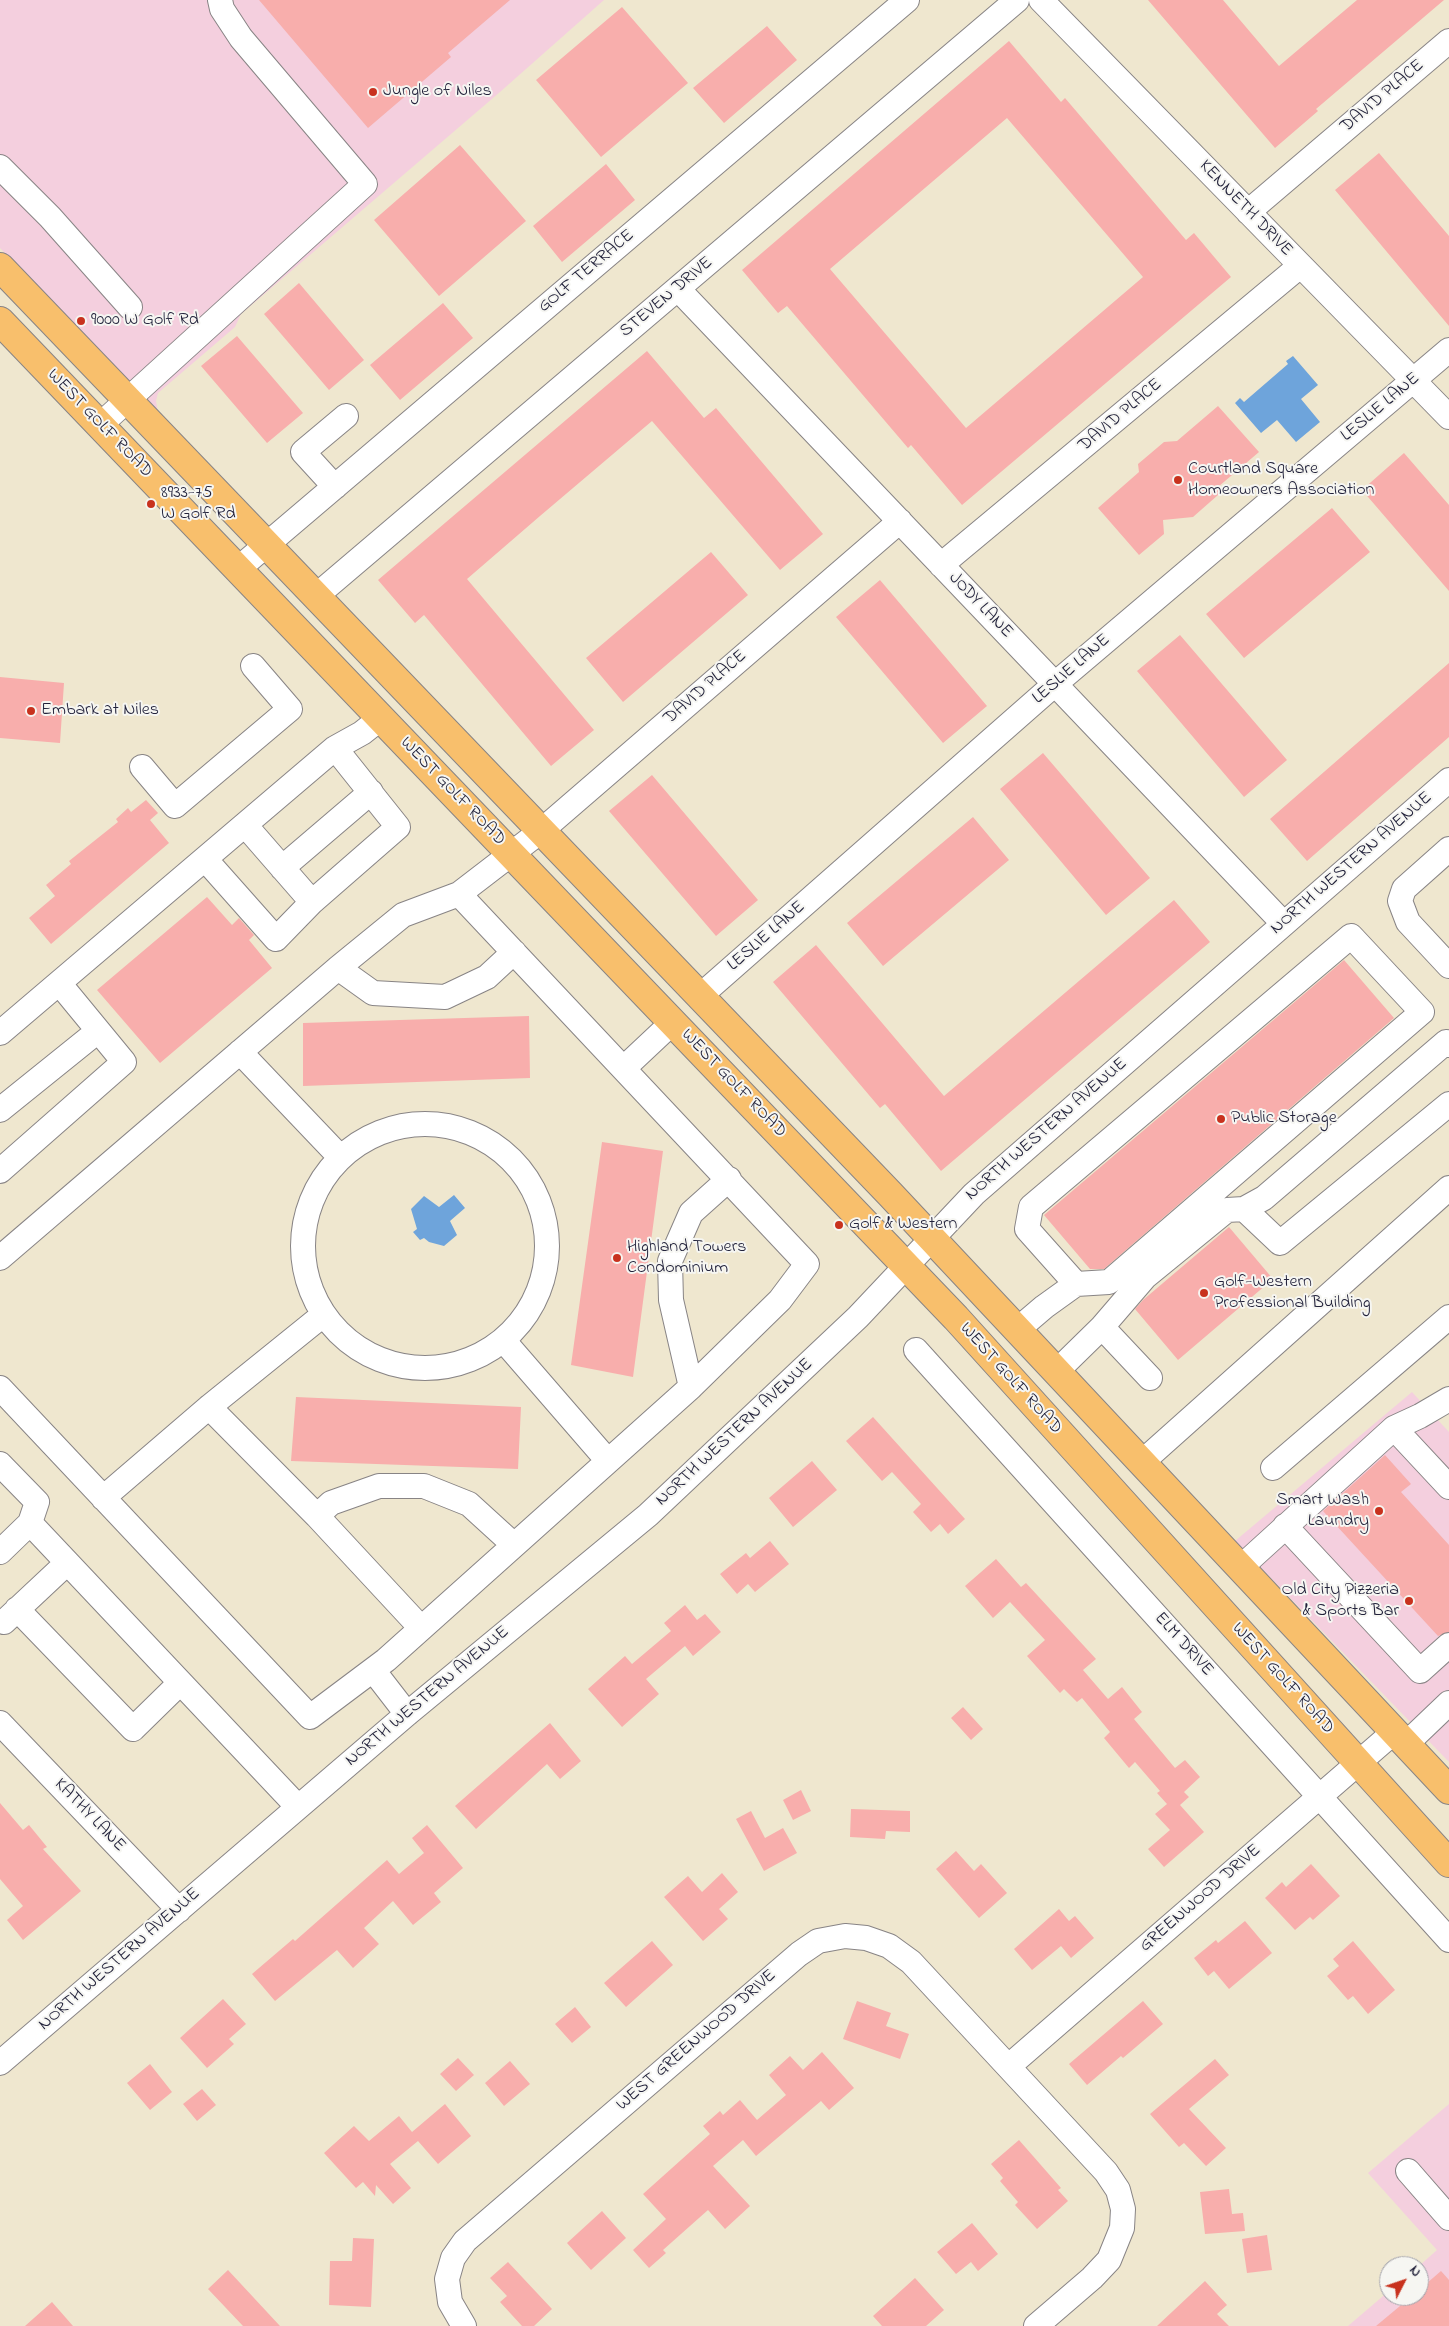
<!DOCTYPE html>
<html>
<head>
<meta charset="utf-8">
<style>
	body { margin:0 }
	#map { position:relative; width:1449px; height:2326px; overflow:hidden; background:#efe7cf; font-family:"Indie Flower",sans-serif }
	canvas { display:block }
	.north { position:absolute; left:1379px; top:2256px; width:50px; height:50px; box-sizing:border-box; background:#f6f6f2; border:1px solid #a1a1a9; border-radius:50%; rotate:49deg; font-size:14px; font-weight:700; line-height:20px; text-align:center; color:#22223b }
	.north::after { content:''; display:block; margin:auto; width:18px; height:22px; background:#c8321e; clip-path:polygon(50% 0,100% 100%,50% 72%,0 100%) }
</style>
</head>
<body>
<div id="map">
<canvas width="1449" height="2326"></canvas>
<div class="north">N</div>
</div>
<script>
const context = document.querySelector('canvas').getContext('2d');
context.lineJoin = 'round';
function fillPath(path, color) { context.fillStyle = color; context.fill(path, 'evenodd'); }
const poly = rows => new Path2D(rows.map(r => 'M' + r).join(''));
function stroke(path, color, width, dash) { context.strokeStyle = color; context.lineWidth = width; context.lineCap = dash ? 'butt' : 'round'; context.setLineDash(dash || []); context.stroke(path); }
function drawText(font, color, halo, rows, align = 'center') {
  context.font = font + ' "Indie Flower",sans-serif'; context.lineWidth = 4; context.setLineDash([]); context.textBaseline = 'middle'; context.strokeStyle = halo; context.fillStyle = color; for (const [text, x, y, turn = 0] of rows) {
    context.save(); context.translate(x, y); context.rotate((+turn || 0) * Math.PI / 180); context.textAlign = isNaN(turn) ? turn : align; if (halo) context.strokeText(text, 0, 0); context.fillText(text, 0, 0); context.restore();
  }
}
const built = poly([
	[0,0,604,0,500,92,241,314,235,327,158,393,156,401,158,412,0,248],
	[1412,1392,1449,1432,1449,1762,1235,1541],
	[1449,2104,1449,2326,1348,2326,1389,2291,1389,2296,1419,2296,1419,2266,1437,2250,1368,2173]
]);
const water = poly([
	[1293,356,1318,385,1301,399,1320,422,1296,442,1277,420,1261,433,1235,403,1240,398,1244,402,1288,364,1286,361],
	[454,1195,465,1208,450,1221,457,1235,444,1246,429,1242,424,1238,420,1240,413,1232,417,1229,411,1209,424,1196,439,1207]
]);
const building = poly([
	[259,0,510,0,448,53,451,57,368,128],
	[1148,0,1223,0,1279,66,1357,0,1444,0,1316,109,1318,111,1275,148],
	[622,7,688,83,601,157,536,80],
	[767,26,797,60,724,123,693,88],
	[1009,41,1061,102,1065,98,1186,240,1194,233,1231,277,962,505,911,445,908,448,787,306,778,313,742,270],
	[1007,118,1143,277,966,428,830,269],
	[460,145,526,221,439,296,374,220],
	[1379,153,1449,236,1449,326,1335,190],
	[606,164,635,200,562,262,533,226],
	[299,283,364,360,329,390,264,314],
	[443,303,473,338,400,400,370,365],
	[237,336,303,413,267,443,201,366],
	[647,351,704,418,716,408,823,534,780,570,652,421,540,516,467,579,594,730,551,766,424,615,415,623,378,580],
	[1218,406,1259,452,1218,487,1218,495,1193,517,1163,520,1164,534,1139,555,1098,508,1139,472,1138,464,1164,442,1177,441],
	[1404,453,1449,505,1449,591,1362,490],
	[1332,508,1370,552,1244,658,1206,614],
	[711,552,748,595,623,702,586,658],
	[880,580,987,706,943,743,836,617],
	[1180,635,1287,760,1244,797,1137,671],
	[1449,663,1449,737,1307,861,1270,819],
	[0,677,64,683,60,743,0,738],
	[1043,753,1150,878,1106,915,1000,789],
	[652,775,758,900,716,936,609,811],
	[146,800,158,813,150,820,169,843,51,944,29,918,55,896,46,885,71,864,69,861,118,822,116,819,128,808,131,812],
	[973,817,1009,860,883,966,847,923],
	[207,897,232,925,239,918,254,935,249,940,272,968,160,1063,97,990],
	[1174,900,1210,942,941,1171,885,1104,880,1108,773,982,816,945,944,1096],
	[1344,960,1394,1018,1104,1269,1090,1269,1044,1215],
	[529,1016,530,1078,303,1086,303,1023],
	[602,1142,663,1151,633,1377,571,1365],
	[1229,1227,1273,1279,1178,1360,1135,1309,1143,1300],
	[296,1397,521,1407,518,1469,291,1461],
	[873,1417,965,1519,948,1534,940,1524,931,1532,913,1512,921,1504,892,1472,882,1481,846,1441],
	[1385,1455,1411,1484,1401,1492,1449,1545,1449,1632,1438,1636,1323,1511],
	[812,1461,837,1490,793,1527,769,1498],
	[770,1541,789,1564,755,1592,748,1584,737,1594,720,1574,746,1553,750,1558],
	[996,1559,1021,1587,1026,1583,1096,1659,1083,1670,1108,1699,1122,1687,1142,1712,1134,1719,1175,1768,1185,1760,1200,1777,1184,1792,1189,1797,1180,1805,1204,1832,1164,1867,1148,1849,1170,1830,1155,1814,1167,1804,1157,1793,1160,1791,1135,1762,1129,1768,1104,1738,1110,1732,1082,1698,1077,1702,1064,1689,1060,1693,1027,1656,1045,1640,1010,1602,993,1618,965,1586],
	[685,1605,697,1620,705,1614,721,1632,693,1656,685,1646,646,1679,659,1694,622,1727,588,1689,625,1656,632,1664,671,1631,664,1623],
	[963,1707,983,1729,971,1740,951,1718],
	[550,1723,581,1761,560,1779,547,1764,476,1829,455,1806],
	[801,1790,811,1811,793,1820,783,1800],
	[0,1803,23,1830,29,1825,47,1847,43,1849,81,1891,23,1940,7,1920,23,1906,0,1879],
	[851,1809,910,1811,910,1832,886,1831,885,1839,850,1837],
	[751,1811,765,1838,783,1828,797,1853,764,1871,736,1819],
	[427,1825,463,1868,434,1893,441,1902,413,1925,393,1901,364,1928,379,1944,353,1968,337,1950,275,2001,252,1974,293,1939,295,1941,387,1860,399,1874,424,1853,412,1838],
	[956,1851,974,1871,981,1864,1007,1893,979,1918,936,1869],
	[1311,1864,1340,1896,1313,1920,1310,1917,1295,1930,1265,1898,1282,1882,1286,1887],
	[722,1873,738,1892,719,1909,728,1919,703,1941,664,1897,688,1876,702,1892],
	[1059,1909,1069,1921,1075,1916,1094,1938,1071,1958,1061,1946,1032,1970,1014,1949],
	[1245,1921,1272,1953,1229,1989,1214,1971,1208,1976,1194,1958,1216,1940,1218,1943],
	[652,1941,673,1965,626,2007,604,1983],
	[1353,1941,1395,1990,1368,2014,1353,1996,1348,2000,1327,1976,1339,1966,1333,1959],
	[223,1999,246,2024,229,2039,234,2044,207,2068,180,2038],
	[857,2001,891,2013,886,2026,909,2034,900,2059,843,2039],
	[1143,2001,1163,2024,1123,2058,1121,2056,1087,2085,1069,2064],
	[575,2007,591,2027,572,2043,555,2024],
	[822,2052,854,2088,829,2110,821,2101,756,2156,743,2140,713,2166,750,2206,725,2229,708,2210,663,2250,666,2253,649,2268,633,2250,666,2219,643,2194,710,2134,703,2126,720,2111,723,2115,740,2100,757,2120,786,2095,769,2075,790,2056,803,2070],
	[458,2058,474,2075,456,2091,440,2074],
	[1215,2059,1229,2075,1189,2109,1226,2148,1206,2166,1184,2143,1179,2147,1150,2114],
	[510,2061,530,2084,504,2106,485,2083],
	[150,2064,172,2092,150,2110,127,2083],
	[202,2089,216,2105,197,2121,183,2104],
	[445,2104,471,2136,438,2164,418,2141,390,2164,411,2188,393,2204,376,2185,375,2196,363,2182,356,2188,324,2153,354,2126,369,2141,399,2116,412,2132],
	[1019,2140,1061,2188,1058,2190,1068,2201,1037,2229,1015,2205,1018,2202,1000,2181,1003,2178,991,2164],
	[1229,2189,1232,2214,1243,2213,1245,2231,1205,2234,1200,2192],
	[602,2211,626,2238,591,2270,567,2243],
	[972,2223,998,2254,978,2271,971,2262,956,2274,937,2252],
	[1267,2235,1272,2270,1247,2273,1242,2239],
	[353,2238,374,2239,371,2307,329,2305,330,2261,352,2261],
	[508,2262,552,2309,534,2326,522,2326,500,2302,507,2296,490,2278],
	[228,2270,280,2326,243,2326,208,2289],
	[1441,2271,1449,2280,1449,2326,1376,2326,1412,2296,1419,2296,1419,2290],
	[915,2278,944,2310,926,2326,882,2326,873,2316],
	[1205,2281,1227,2305,1217,2314,1229,2326,1157,2326],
	[52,2302,73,2326,25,2326]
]);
const minor = poly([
	[1041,0,1449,417],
	[0,167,50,217,130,307],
	[1248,212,1449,41],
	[678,289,1283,923],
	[100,425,365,184,241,38,222,9,220,0],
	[335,487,303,452,346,416],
	[941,565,1300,266],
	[238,569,907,0],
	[316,596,1017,0],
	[142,767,175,806,290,709,253,666],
	[245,825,312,902,398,827,335,748],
	[1449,849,1404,889,1400,901,1408,922,1449,966],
	[205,859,276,939,312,902],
	[282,868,371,792],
	[338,968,373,993,445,997,487,977,514,952],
	[700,996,1055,684,1449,350],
	[0,1033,335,748,362,733,381,718],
	[240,1052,340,1157],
	[624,1068,673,1022],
	[0,1110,98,1031],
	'303 1246a122 122 0 1 1 244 0a122 122 0 1 1-244 0Z',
	[0,1171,124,1062,59,983],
	[1244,1209,1280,1243,1449,1104],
	[0,1258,338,968,403,915,459,894,541,831,900,521],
	[1102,1327,1145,1277,1227,1210,1244,1209,1264,1198,1446,1042,1449,1045],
	[1017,1330,1044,1307,1076,1284,1027,1229,1031,1207,1351,936,1422,1012,1109,1282,1076,1284],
	[504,1341,608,1461],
	[916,1350,1449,1940],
	[1056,1372,1102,1327,1150,1378],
	[691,1387,671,1300,670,1261,691,1213,729,1179],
	[0,1388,310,1717,386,1660,691,1387,780,1300,807,1264,459,894],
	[209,1407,317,1516,421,1628],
	[1394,1428,1449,1487],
	[1141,1463,1449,1188],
	[0,1464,37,1502,30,1523],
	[1273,1468,1449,1317],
	[103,1498,209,1407,323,1315],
	[317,1516,331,1503,379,1486,424,1486,469,1504,514,1545],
	[1285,1526,1420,1671,1449,1645],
	[0,1552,30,1523,298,1807],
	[1240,1568,1394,1428,1420,1416,1449,1399],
	[17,1609,133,1729,180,1683],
	[4,1622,67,1563],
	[373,1670,407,1714],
	[0,1723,179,1910],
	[1406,1744,1449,1703],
	[0,2063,407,1714,648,1515,858,1317,974,1194,1449,780],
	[1009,2066,1394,1732],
	[1408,2171,1449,2218],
	[464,2326,450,2302,447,2279,453,2258,465,2241,799,1954,818,1941,845,1936,866,1938,889,1946,911,1962,1106,2172,1118,2190,1123,2209,1122,2228,1109,2260,1092,2278,1036,2326]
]);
const major = poly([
	[0,267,890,1194,1449,1790],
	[0,321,956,1318,1449,1863]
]);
const markers = [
	[373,92,5,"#c8321e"],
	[81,321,5,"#c8321e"],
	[1178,480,5,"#c8321e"],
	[151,504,5,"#c8321e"],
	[31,711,5,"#c8321e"],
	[1221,1119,5,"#c8321e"],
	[839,1225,5,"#c8321e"],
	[617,1258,5,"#c8321e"],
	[1204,1293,5,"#c8321e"],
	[1379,1511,5,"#c8321e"],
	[1409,1601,5,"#c8321e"]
];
const poiNames = [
	["Jungle of Niles",383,92],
	["9000 W Golf Rd",91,321],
	["Courtland Square",1188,470],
	["Homeowners Association",1188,491],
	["8933-75",161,494],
	["W Golf Rd",161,515],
	["Embark at Niles",41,711],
	["Public Storage",1231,1119],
	["Golf & Western",849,1225],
	["Highland Towers",627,1248],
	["Condominium",627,1269],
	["Golf-Western",1214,1283],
	["Professional Building",1214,1304],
	["Smart Wash",1369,1501,"right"],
	["Laundry",1369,1522,"right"],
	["Old City Pizzeria",1399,1591,"right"],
	["& Sports Bar",1399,1612,"right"]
];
const streetNames = [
	["DAVID PLACE",1383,97,-40],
	["KENNETH DRIVE",1245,209,46],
	["GOLF TERRACE",587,272,-40],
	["STEVEN DRIVE",667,298,-40],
	["LESLIE LANE",1381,408,-40],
	["DAVID PLACE",1121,416,-40],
	["WEST GOLF ROAD",99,424,46],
	["JODY LANE",980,606,46],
	["LESLIE LANE",1072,670,-41],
	["DAVID PLACE",706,688,-41],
	["WEST GOLF ROAD",452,792,46],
	["NORTH WESTERN AVENUE",1352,864,-41],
	["LESLIE LANE",767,937,-41],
	["WEST GOLF ROAD",733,1084,46],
	["NORTH WESTERN AVENUE",1047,1130,-41],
	["WEST GOLF ROAD",1010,1379,48],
	["NORTH WESTERN AVENUE",735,1433,-43],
	["ELM DRIVE",1183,1645,48],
	["WEST GOLF ROAD",1282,1679,48],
	["NORTH WESTERN AVENUE",428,1697,-40],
	["KATHY LANE",89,1816,46],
	["GREENWOOD DRIVE",1201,1899,-41],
	["NORTH WESTERN AVENUE",120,1960,-41],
	["WEST GREENWOOD DRIVE",697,2041,-41]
];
fillPath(built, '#f4cfde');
fillPath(water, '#6ea4db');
fillPath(building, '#f8aeac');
stroke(minor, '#888485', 26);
stroke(major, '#888485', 30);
stroke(minor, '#fff', 24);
stroke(major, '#f8bf6c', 28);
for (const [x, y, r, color] of markers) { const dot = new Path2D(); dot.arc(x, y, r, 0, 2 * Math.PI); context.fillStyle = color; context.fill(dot); stroke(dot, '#f6f6f2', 2); }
drawText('18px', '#22223b', '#f6f6f2', poiNames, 'left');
drawText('18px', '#22223b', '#f6f6f2', streetNames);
</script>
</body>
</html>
